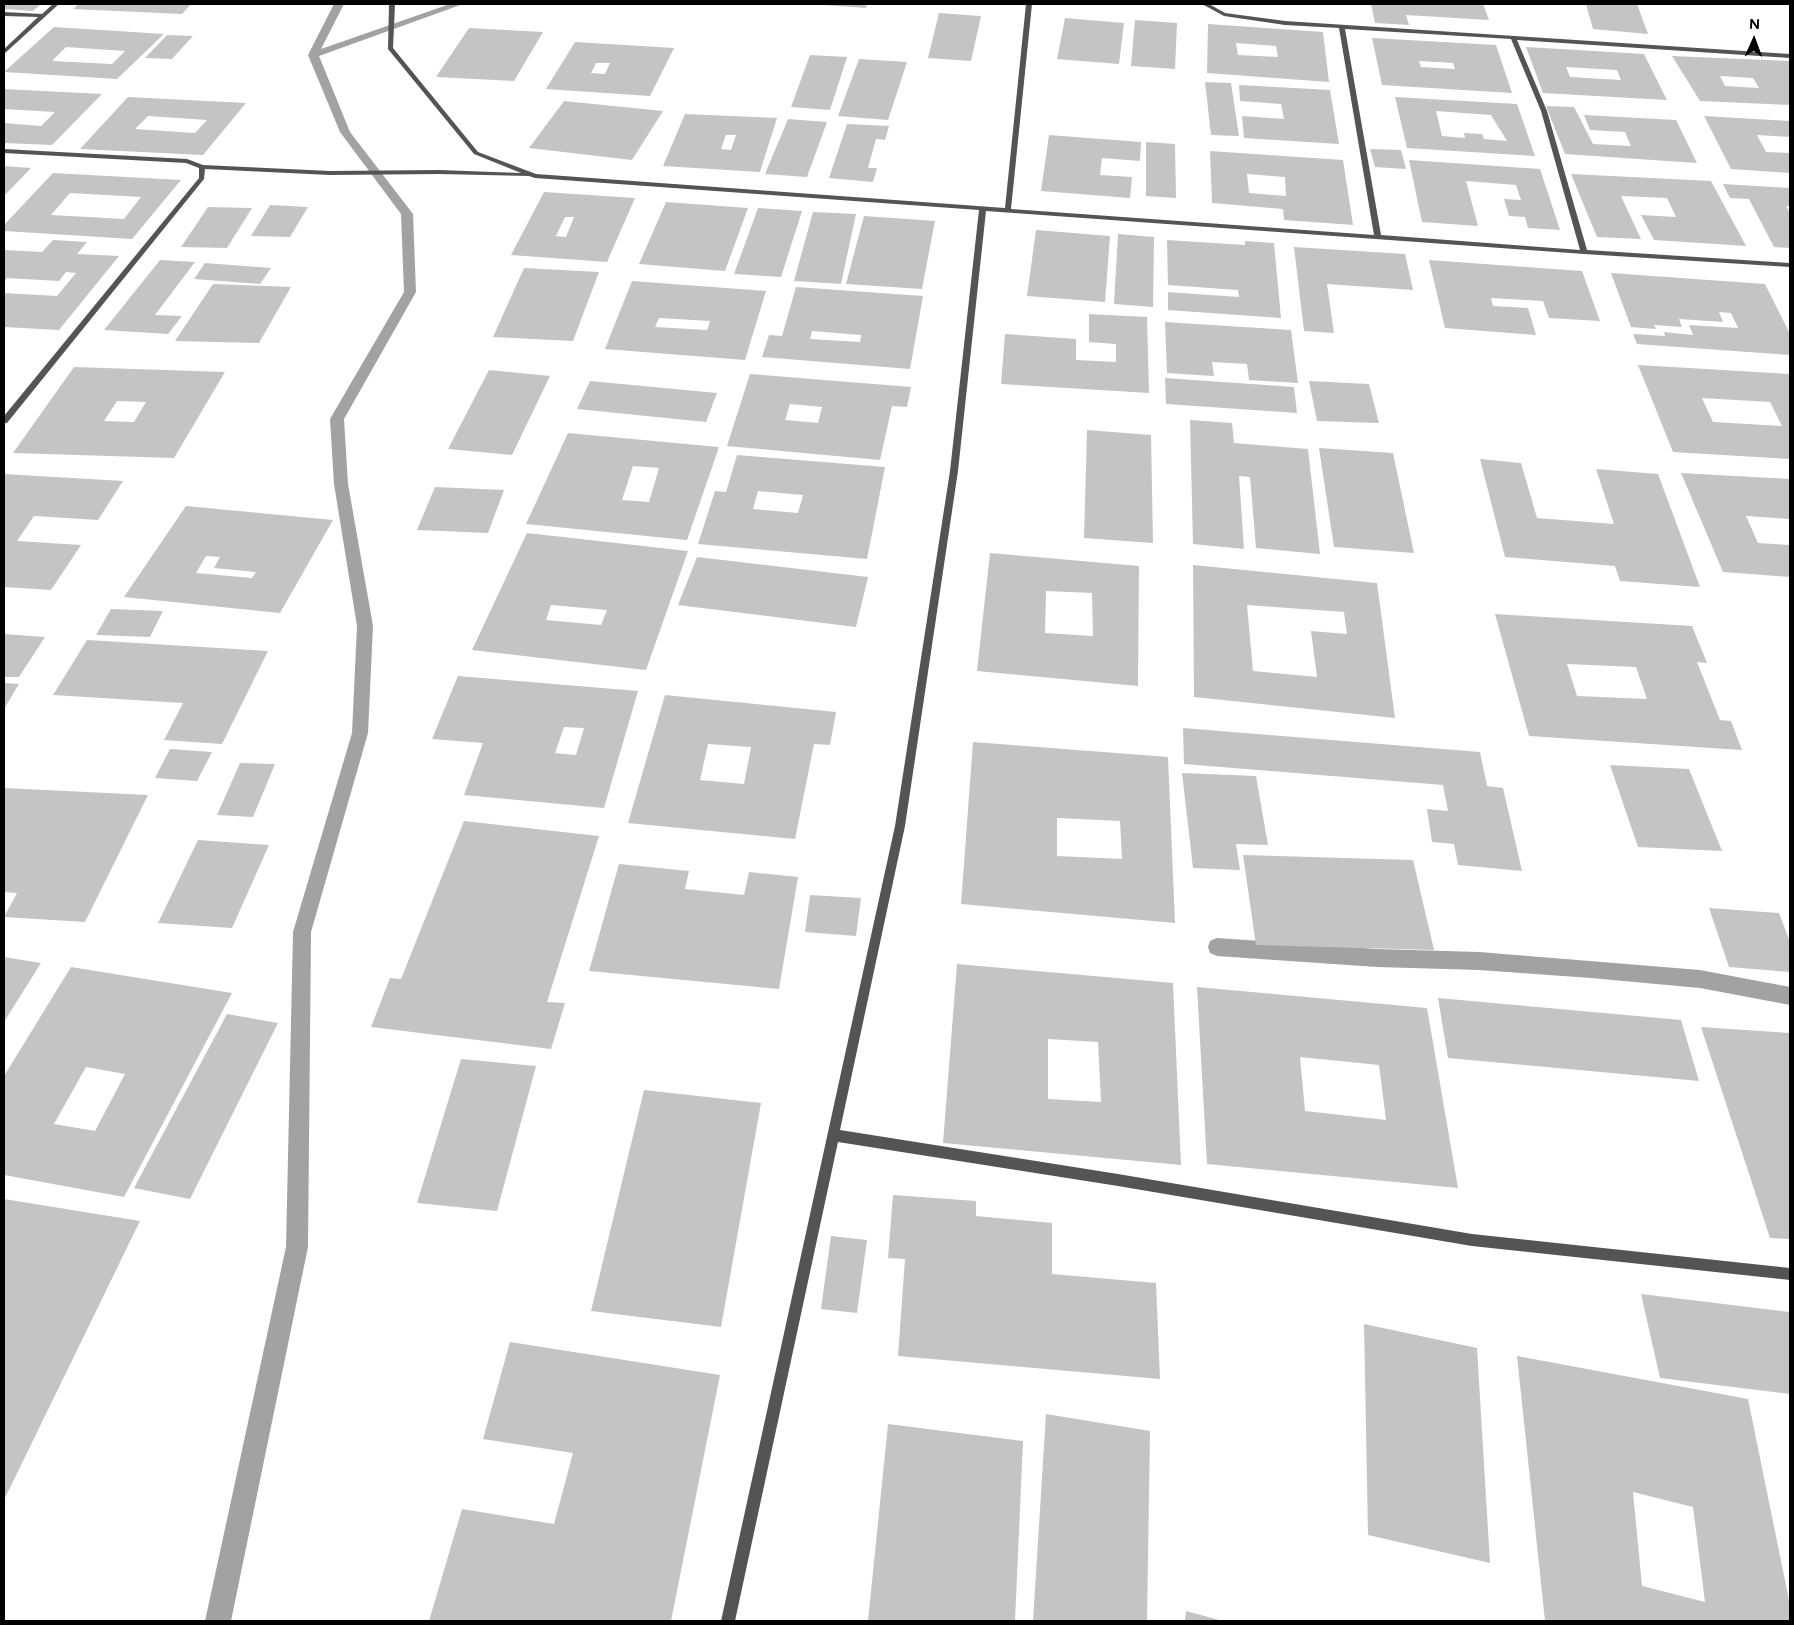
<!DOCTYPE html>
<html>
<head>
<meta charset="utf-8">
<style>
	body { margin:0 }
	#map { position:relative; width:1794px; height:1625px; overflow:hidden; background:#fff; font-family:Figtree,sans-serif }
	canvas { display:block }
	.frame { position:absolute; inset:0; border:5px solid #000; pointer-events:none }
	.north { position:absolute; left:1729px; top:15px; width:50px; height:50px; -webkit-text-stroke:4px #fff; paint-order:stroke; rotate:2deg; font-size:14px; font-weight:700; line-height:20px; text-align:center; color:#000 }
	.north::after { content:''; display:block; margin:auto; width:18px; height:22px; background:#000; clip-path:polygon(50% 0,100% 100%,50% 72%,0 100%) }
</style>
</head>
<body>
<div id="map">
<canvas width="1794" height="1625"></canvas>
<div class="frame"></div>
<div class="north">N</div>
</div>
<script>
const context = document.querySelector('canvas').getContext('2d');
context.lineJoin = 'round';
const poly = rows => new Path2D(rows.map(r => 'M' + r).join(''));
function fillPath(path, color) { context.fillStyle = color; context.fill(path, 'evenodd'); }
const stream = poly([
	[334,4,344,4,321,49,450,4,463,4,319,56,350,132,413,214,416,292,344,419,348,484,373,626,368,733,311,932,308,1247,231,1621,205,1621,286,1247,293,932,352,733,357,626,334,484,330,419,404,292,401,214,340,132,308,55,334,4],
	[1217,938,1377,949,1479,952,1700,970,1790,987,1790,1005,1700,988,1591,978,1479,970,1377,967,1217,956,1210,953,1208,947,1210,941,1217,938]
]);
const building = poly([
	[4,4,41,4,33,11,4,9],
	[79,4,191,4,182,14,73,9],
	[824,4,867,4,866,8,824,5],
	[1371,4,1483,4,1489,20,1406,15,1409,25,1375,23],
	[1586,4,1637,4,1648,34,1593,29],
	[939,13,981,16,971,61,928,58],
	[1065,18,1124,23,1119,64,1057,59],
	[1135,20,1177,23,1175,69,1131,66],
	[1208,24,1323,32,1329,82,1207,73],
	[1236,43,1276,46,1278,57,1238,55],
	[54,27,164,34,117,79,4,72],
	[66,47,125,51,112,64,52,61],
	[469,28,543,32,514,81,436,77],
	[167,35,193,36,172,59,145,58],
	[1372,38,1496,45,1512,93,1382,85],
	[1419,61,1453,63,1455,69,1421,67],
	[575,42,674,48,650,96,546,89],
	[596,63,610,63,605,74,591,73],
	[1526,47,1644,54,1667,100,1543,93],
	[1566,67,1617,70,1621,80,1570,77],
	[810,55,847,57,830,110,791,107],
	[1672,56,1790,61,1790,105,1700,101],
	[1720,76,1753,78,1759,88,1725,86],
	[859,59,907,62,888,120,838,116],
	[1205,82,1231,83,1239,136,1211,135],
	[1239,85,1330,90,1339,144,1244,138,1242,116,1284,119,1281,104,1240,101],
	[4,89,102,94,52,145,4,143,4,123,41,126,55,112,4,109],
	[128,97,246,103,203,155,80,149],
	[148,116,207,120,195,133,135,129],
	[1395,97,1517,104,1535,156,1407,148],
	[1436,111,1491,115,1507,141,1484,139,1482,134,1464,133,1465,138,1442,136],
	[564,101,663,111,632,160,529,148],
	[1546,106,1574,107,1593,144,1631,146,1625,132,1590,130,1584,115,1676,120,1697,163,1565,154],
	[685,114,777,118,760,172,663,166],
	[726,135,736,135,731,150,721,149],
	[1704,116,1790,121,1790,137,1757,135,1766,152,1790,153,1790,173,1731,169],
	[788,119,827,122,807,177,765,174],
	[847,124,889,126,885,140,876,139,868,168,877,168,873,182,829,178],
	[1049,135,1141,142,1140,161,1102,158,1100,175,1132,177,1130,198,1041,191],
	[1146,142,1175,144,1176,198,1146,196],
	[1370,149,1401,150,1406,169,1375,167],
	[1210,151,1343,160,1353,225,1284,220,1283,209,1212,203],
	[1247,174,1285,177,1286,196,1249,193],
	[1409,160,1540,169,1560,230,1528,228,1525,217,1509,216,1504,199,1521,200,1516,185,1466,181,1478,226,1422,222],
	[4,166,31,168,4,196],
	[53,173,181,180,132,239,4,231,4,225],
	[70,193,141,197,124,219,51,215],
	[1571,174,1711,181,1746,246,1654,240,1641,215,1676,217,1667,198,1621,196,1641,239,1597,237],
	[1723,184,1790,188,1790,206,1786,206,1790,213,1790,248,1774,247,1749,199,1730,198],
	[544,192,635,198,607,262,511,255],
	[565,217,574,217,566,237,556,236],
	[666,202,748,208,725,271,639,264],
	[270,205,308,207,290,237,251,236],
	[208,207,252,208,227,248,181,247],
	[758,208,802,211,781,277,734,274],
	[813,212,856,214,841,284,794,281],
	[864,216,935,221,922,289,846,284],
	[1036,230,1110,236,1105,302,1027,296],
	[1118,234,1154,237,1153,307,1114,304],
	[53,240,87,242,77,254,119,256,59,330,4,327,4,293,57,296,76,273,66,272,59,281,7,278,4,282,4,250,42,252],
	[1167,240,1245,245,1245,241,1274,243,1281,318,1168,310,1168,292,1239,297,1238,290,1168,285],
	[1294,247,1405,254,1413,290,1327,284,1334,333,1304,331],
	[160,260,195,262,155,315,182,316,168,334,104,330],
	[1429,260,1582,271,1600,321,1549,318,1543,301,1491,298,1493,306,1528,308,1536,335,1445,328],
	[205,263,271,268,260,284,194,279],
	[524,268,599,272,573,341,493,337],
	[1611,273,1765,284,1790,334,1790,355,1637,344,1633,334,1665,336,1664,332,1693,335,1689,325,1738,328,1731,313,1719,312,1723,322,1679,319,1682,327,1654,325,1656,329,1631,327],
	[632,281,766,291,745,360,605,349],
	[659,318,710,321,707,330,655,327],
	[213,284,291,287,259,343,175,341],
	[796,287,923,296,910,369,762,357,769,335,782,336],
	[812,331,861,335,860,342,810,339],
	[1089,314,1147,317,1149,393,1001,384,1005,334,1076,339,1076,360,1116,362,1116,344,1089,342],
	[1165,322,1291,330,1298,383,1249,380,1247,364,1212,362,1214,376,1167,373],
	[1638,365,1790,374,1790,459,1673,452],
	[1702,398,1770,402,1782,426,1713,422],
	[74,367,225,372,174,458,13,453],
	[117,401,146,402,134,422,104,421],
	[489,370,550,376,512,455,448,449],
	[750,374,911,387,907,407,892,406,880,460,727,446],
	[790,404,822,407,818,423,785,420],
	[1165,378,1294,387,1297,413,1166,404],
	[590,381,717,393,706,422,577,409],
	[1309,381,1369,384,1379,423,1317,421],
	[1190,420,1232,423,1234,443,1308,449,1320,554,1256,548,1250,477,1239,476,1244,549,1193,544],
	[1087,430,1151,435,1153,543,1084,538],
	[568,433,719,447,687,540,526,524],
	[633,466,659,468,649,502,622,500],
	[1319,448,1393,453,1414,553,1334,547],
	[737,455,885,467,867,559,698,544,715,491,726,492],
	[758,491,803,495,798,513,753,509],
	[1480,459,1521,463,1537,518,1614,524,1596,469,1658,474,1700,587,1620,581,1615,566,1505,557],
	[1681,473,1790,479,1790,519,1746,516,1758,543,1790,545,1790,577,1723,572],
	[4,474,123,481,98,520,34,516,17,541,81,545,51,590,4,587],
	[435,487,504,490,488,533,417,530],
	[186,506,333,520,280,613,124,597],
	[206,556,220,557,214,568,256,572,252,578,196,573],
	[527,533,688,551,646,670,472,650],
	[551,605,607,610,601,625,546,620],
	[990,553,1139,566,1138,686,977,671],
	[1046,591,1092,593,1093,636,1045,633],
	[697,557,868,577,856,627,678,605],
	[1193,565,1377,583,1395,718,1194,697],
	[1247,605,1344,612,1347,634,1311,631,1317,677,1253,671],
	[111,609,163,611,150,637,96,635],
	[1495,614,1692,626,1707,663,1697,662,1720,720,1731,721,1742,750,1529,736],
	[1567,664,1636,667,1647,699,1577,696],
	[4,634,45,637,19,677,4,677],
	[87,640,268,651,222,744,164,740,183,703,53,695],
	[458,676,638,691,604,808,464,795,483,743,432,739],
	[564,727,584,728,576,755,555,753],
	[4,683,19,684,4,709],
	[665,695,836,712,830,745,814,744,795,839,628,823],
	[708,744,751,747,744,784,700,780],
	[1183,728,1480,752,1487,786,1503,788,1522,871,1458,865,1454,844,1432,842,1427,809,1448,811,1443,785,1184,764],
	[973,742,1168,757,1175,923,961,904],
	[1057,818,1120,821,1122,859,1057,856],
	[170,749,212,752,197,781,155,778],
	[240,763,275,764,253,817,217,815],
	[1610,765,1689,769,1722,851,1638,847],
	[1182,773,1256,776,1268,845,1236,844,1240,870,1193,868],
	[4,788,148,795,85,922,4,917,17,893,4,892],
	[464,821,599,836,547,1002,565,1003,551,1049,371,1027,390,978,401,979],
	[198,840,269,845,232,928,158,923],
	[1243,855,1413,860,1434,950,1256,945],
	[619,864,689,871,685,889,744,895,749,872,798,877,779,989,589,971],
	[810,895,861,898,856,936,805,932],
	[1709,908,1779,913,1790,942,1790,972,1729,967],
	[4,957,41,963,4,1022],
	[957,964,1173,983,1181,1165,943,1143],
	[1048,1039,1098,1042,1101,1102,1048,1099],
	[71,967,232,993,124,1197,4,1175,4,1076],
	[86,1067,125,1074,95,1131,54,1124],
	[1197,987,1427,1008,1458,1188,1207,1164],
	[1300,1057,1379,1065,1386,1120,1305,1111],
	[1438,998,1681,1020,1699,1081,1448,1058],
	[227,1014,278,1023,190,1199,134,1188],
	[1701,1027,1790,1033,1790,1239,1770,1238],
	[461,1059,536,1066,497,1211,417,1203],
	[644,1090,761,1103,721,1327,591,1311],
	[893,1195,976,1201,976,1216,1052,1223,1052,1274,1156,1283,1160,1379,898,1356,905,1259,888,1258],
	[4,1199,140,1221,4,1500],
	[831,1236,867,1240,857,1313,821,1309],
	[1641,1294,1790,1312,1790,1394,1660,1378],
	[1364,1324,1477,1348,1490,1563,1368,1535],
	[510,1342,720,1375,671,1621,429,1621,462,1509,554,1524,573,1453,483,1439],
	[1517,1356,1748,1399,1790,1605,1790,1621,1545,1621],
	[1633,1492,1693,1507,1705,1602,1642,1586],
	[1046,1414,1150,1431,1147,1621,1033,1621],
	[888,1424,1023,1441,1015,1621,868,1621],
	[1186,1611,1223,1621,1185,1621]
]);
const minor = poly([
	[53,4,59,4,4,54,4,49,38,17,4,16,4,12,42,14,53,4],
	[389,4,395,4,393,48,478,152,536,174,1005,208,1026,4,1032,4,1011,209,1374,235,1339,28,1285,25,1224,16,1202,4,1209,4,1225,13,1285,21,1790,54,1790,58,1517,40,1547,111,1587,250,1790,263,1790,267,1584,254,986,211,958,471,905,826,840,1130,1118,1174,1472,1234,1790,1268,1790,1280,1472,1246,1118,1186,838,1142,735,1621,721,1621,895,826,950,471,979,210,535,178,529,176,439,174,330,175,205,169,204,179,7,423,4,423,4,416,199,178,199,168,186,163,4,153,4,149,187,159,203,165,330,171,439,170,521,173,474,154,388,49,389,4],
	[1345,29,1511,39,1541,111,1580,250,1381,235,1345,29]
]);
fillPath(stream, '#a2a2a2');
fillPath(building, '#c4c4c4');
fillPath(minor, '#545454');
</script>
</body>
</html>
